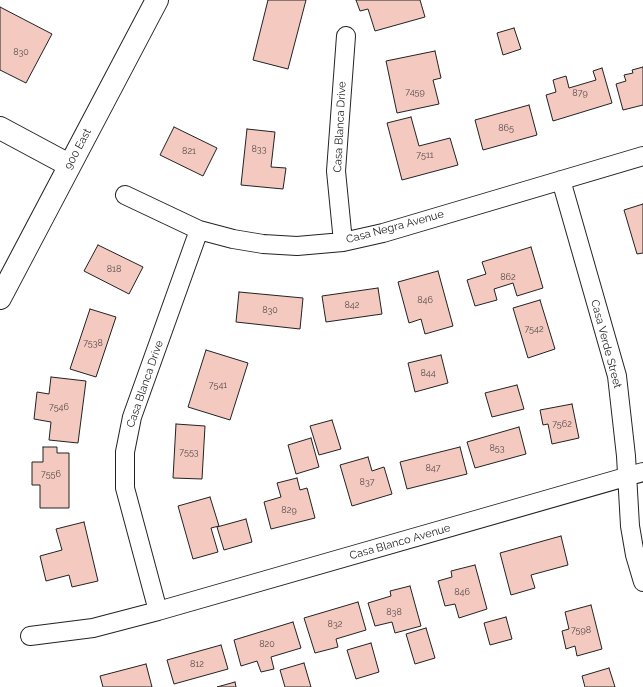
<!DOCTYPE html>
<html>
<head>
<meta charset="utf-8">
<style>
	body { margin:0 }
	canvas { display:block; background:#fff }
</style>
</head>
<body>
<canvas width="643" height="687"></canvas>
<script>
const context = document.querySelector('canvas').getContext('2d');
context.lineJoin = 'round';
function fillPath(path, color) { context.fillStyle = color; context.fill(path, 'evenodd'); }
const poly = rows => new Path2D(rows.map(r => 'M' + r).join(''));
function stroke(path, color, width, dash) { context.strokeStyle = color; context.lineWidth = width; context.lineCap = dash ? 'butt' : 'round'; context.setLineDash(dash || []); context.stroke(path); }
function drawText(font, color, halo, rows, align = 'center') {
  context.font = font + ' Raleway,sans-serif'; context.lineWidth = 3; context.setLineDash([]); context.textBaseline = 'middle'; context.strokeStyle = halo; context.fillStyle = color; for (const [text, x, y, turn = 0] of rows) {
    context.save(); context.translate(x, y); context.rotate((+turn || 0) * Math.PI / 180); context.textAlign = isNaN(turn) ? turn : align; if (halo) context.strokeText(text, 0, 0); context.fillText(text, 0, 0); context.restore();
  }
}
const building = poly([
	[268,0,306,0,288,69,253,60,268,0],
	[356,0,420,0,425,17,375,31,368,9,360,11,356,0],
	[0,7,52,34,26,83,0,70,0,7],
	[514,28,521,49,503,55,497,33,514,28],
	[435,51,441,78,433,80,439,104,397,113,386,61,435,51],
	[643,67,643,105,623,110,616,84,626,81,624,75,633,73,632,70,643,67],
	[602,68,612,103,553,121,546,95,556,92,553,80,566,76,569,88,596,80,593,71,602,68],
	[529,105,537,135,483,150,475,120,529,105],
	[411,117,419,146,450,138,458,165,402,180,387,123,411,117],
	[174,127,217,148,203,176,160,155,174,127],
	[247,129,275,132,271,167,286,168,283,189,241,185,247,129],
	[643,204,643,253,637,254,624,210,643,204],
	[98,245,143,267,129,294,84,271,98,245],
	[531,247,543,288,517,296,513,283,494,289,497,300,475,306,467,280,486,274,482,262,531,247],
	[438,271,453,326,425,334,421,319,409,323,398,282,438,271],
	[378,288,382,314,326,322,322,296,378,288],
	[239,292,303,298,300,329,236,322,239,292],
	[540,300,555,349,528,358,513,308,540,300],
	[90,309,116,317,96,377,70,369,90,309],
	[206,350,248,363,230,420,188,407,206,350],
	[441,355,448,383,415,392,408,363,441,355],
	[51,377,86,381,78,443,49,440,51,422,34,419,37,392,49,394,51,377],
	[517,385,524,409,492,417,485,393,517,385],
	[572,404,579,438,552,444,548,424,543,425,540,410,572,404],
	[332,420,341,449,319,455,310,426,332,420],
	[176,424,205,426,202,479,173,478,176,424],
	[519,427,526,454,475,468,467,442,519,427],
	[311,438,319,467,296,474,288,445,311,438],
	[43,447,57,447,57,453,69,453,69,508,40,508,40,485,32,485,32,462,43,462,43,447],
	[460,447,467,474,407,489,400,462,460,447],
	[368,457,372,471,384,467,392,494,352,506,340,465,368,457],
	[297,478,300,490,307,488,315,518,271,529,264,502,281,497,277,483,297,478],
	[210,497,219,526,211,528,218,552,193,559,178,506,210,497],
	[246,519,252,542,224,550,217,527,246,519],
	[84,522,98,581,72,587,69,575,46,581,40,556,62,550,56,529,84,522],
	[561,536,568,565,531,575,535,588,511,595,500,553,561,536],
	[475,565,487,609,459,618,455,604,445,606,438,581,452,577,451,571,475,565],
	[410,586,421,626,395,633,392,622,375,626,368,603,391,596,390,591,410,586],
	[358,602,366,630,336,639,338,647,315,653,304,618,358,602],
	[591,605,602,649,577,656,575,646,566,649,562,631,569,629,565,612,591,605],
	[506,617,512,639,490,645,484,623,506,617],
	[293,622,301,648,271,657,274,669,261,672,257,661,241,666,234,640,293,622],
	[426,628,435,658,415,664,406,634,426,628],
	[371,643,379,672,356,679,347,650,371,643],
	[221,645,228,669,174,684,167,660,221,645],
	[304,663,311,687,285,687,280,670,304,663],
	[146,664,152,687,103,687,100,676,146,664],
	[609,668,615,687,585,687,582,676,609,668],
	[235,682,236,687,217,687,235,682]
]);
const minor = poly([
	[561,180,617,376,626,456,630,526,635,555,643,582],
	[125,195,199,230,233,239,263,244,297,246,343,242,383,233,643,156],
	[343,242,336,171,346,36],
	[158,611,125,488,125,452,132,417,199,230],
	[30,636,93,628,158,611,643,472]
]);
const tertiary = poly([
	[0,128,69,165]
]);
const primary = poly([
	[0,298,157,0]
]);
const numberNames = [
	["830",21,52],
	["7459",415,92],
	["879",580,93],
	["865",506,128],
	["833",259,149],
	["821",189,151],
	["7511",425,155],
	["818",114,269],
	["862",508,277],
	["846",425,300],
	["842",352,305],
	["830",270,310],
	["7542",534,329],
	["7538",93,343],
	["844",428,373],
	["7541",218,385],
	["7546",59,407],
	["7562",562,424],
	["853",497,448],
	["7553",189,452],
	["847",433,468],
	["7556",51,474],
	["837",367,482],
	["829",289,510],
	["846",462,592],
	["838",394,612],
	["832",335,624],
	["7598",581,630],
	["820",267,644],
	["812",197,664]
];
const streetNames = [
	["Casa Blanca Drive",340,127,-87],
	["900 East",78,149,-62],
	["Casa Negra Avenue",395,227,-15],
	["Casa Verde Street",606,344,75],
	["Casa Blanca Drive",145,384,-71],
	["Casa Blanco Avenue",400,542,-16]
];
fillPath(building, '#f3c9c0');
stroke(building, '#222', 1);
stroke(minor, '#222', 20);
stroke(tertiary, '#222', 24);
stroke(primary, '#222', 24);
stroke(minor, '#fff', 18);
stroke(tertiary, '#fff', 22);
stroke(primary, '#fff', 22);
drawText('9px', '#564c4a', null, numberNames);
drawText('11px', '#222', '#fff', streetNames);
</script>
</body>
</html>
